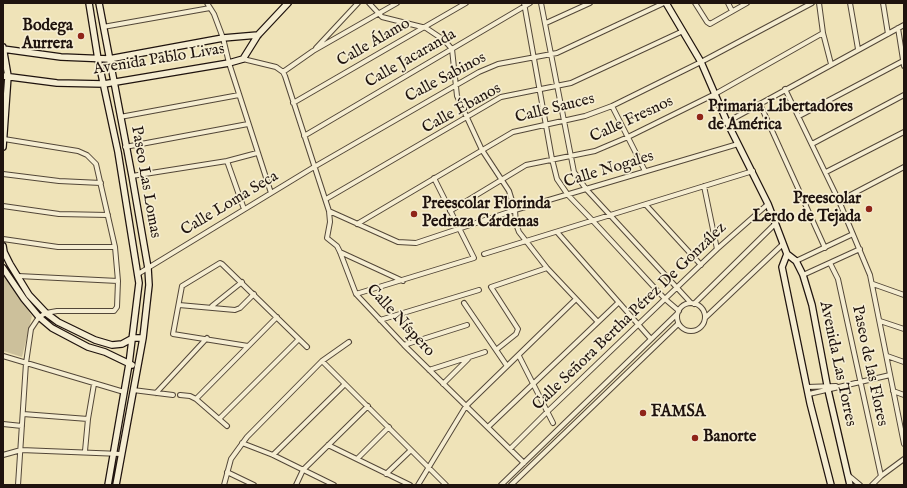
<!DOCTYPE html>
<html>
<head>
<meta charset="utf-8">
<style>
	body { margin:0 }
	#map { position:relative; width:907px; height:488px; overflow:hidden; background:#efe3b8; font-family:"IM FELL English",serif }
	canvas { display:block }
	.frame { position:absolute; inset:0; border:4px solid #1f130e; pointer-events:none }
</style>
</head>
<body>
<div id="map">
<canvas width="907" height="488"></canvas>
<div class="frame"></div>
</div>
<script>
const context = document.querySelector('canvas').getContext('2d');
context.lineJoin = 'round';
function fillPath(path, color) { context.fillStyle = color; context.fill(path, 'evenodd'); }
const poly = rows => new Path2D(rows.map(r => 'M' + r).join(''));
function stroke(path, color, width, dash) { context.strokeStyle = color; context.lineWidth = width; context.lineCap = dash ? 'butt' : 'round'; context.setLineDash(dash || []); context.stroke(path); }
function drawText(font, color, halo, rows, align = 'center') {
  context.font = font + ' "IM FELL English",serif'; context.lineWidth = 3.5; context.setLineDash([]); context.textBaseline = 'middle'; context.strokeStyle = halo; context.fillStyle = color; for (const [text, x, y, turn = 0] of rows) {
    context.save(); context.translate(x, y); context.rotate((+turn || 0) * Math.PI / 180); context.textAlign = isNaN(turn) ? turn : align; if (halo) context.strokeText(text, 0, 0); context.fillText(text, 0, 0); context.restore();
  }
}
const green = poly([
	[3,273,32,316,22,357,3,351]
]);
const street = poly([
	[207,3,214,14,223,38,229,63,271,193],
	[369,3,382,17,426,28,444,40,452,49,457,96,482,150,509,191,515,210,516,224,519,232,547,268,597,321],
	[524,3,552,159,557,179,568,195,593,221,665,299,679,311],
	[541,3,574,172,586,189,691,303],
	[695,3,707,22,710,24,747,3],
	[728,3,732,11],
	[819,3,823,33,831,64],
	[850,3,858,49],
	[883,3,888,34],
	[546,23,590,3],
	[103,27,210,8],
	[898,28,904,66],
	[316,48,358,3],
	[243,59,276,67,283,72,285,76,329,211,330,222,327,238,337,246,340,252,356,294,404,345,524,463],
	[283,72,313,51,397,3],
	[785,89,839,201,870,275,904,444],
	[293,103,466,3],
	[760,104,825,248],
	[612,106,645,171],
	[799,116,903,61],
	[120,117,239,95],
	[727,122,904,25],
	[304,136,530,3],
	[4,139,78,151,87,155,96,164,115,247,118,281,117,307,114,311,57,311,46,313,39,317,31,329,26,363,18,485],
	[812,144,904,95],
	[125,147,248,124],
	[227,161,244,209],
	[826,172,904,132],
	[3,174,59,181,101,183],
	[132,176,227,161,257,153],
	[704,186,717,249],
	[326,199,501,97,571,83,683,31],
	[839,201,904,167],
	[646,205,701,265],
	[3,206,59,214,108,215],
	[329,211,398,242,416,243,515,210,738,144],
	[450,211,526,165,595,151,628,137,715,94,823,33],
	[357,224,513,132,585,116,612,106,701,62,812,3],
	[557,232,651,339],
	[3,239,58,247,115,247],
	[340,252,403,281],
	[484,254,753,171],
	[796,261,853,234],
	[830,263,838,279,881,476],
	[138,274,314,167,479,72,498,64,557,53,664,3],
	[803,275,860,249],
	[18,276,118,281],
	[873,284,904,295],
	[356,294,474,258,434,178],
	[464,303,507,366],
	'677 317a14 14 0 1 1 28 0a14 14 0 1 1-28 0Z',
	[694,304,776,223],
	[179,305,235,310,240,308,254,294],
	[212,306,242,282],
	[705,318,783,244],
	[380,320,479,290],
	[880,321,904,329],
	[404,345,467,325],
	[248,346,173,334,182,286,220,263,222,264,307,347],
	[496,350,516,334,518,329,491,287,547,268],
	[3,356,124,392],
	[519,356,553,423],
	[887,356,904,362],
	[322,361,446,485],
	[429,370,485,352],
	[443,384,468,359],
	[807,387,836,386],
	[133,390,173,395],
	[893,391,904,395],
	[156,393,207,338],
	[809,394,890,375],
	[180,395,190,396,196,399,227,426],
	[196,399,277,317],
	[23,414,88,419],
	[219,419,298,340],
	[3,424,22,426],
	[488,427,618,303],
	[242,443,273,455,334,485],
	[328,445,410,485],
	[510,449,547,412,717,249,768,204],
	[85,451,88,419,94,384],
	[3,455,21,450,121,454],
	[273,455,345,384],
	[357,459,389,427],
	[227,472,254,485],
	[386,474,411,450],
	[848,475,860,485],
	[224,485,231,459,247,437,322,361,349,342],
	[296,485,303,470,368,406],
	[418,485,466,406,576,299],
	[501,485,677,314],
	[511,485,678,324],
	[872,485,881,476,904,459]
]);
const secondary = poly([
	[89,3,98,59,118,152,139,283,129,364,108,485],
	[99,3,132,176,148,268,149,285,143,338,116,485],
	[666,3,701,62,727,122,768,204,787,254,796,261,803,275,812,305,828,390,850,485],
	[3,47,8,76,3,147],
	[3,49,61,57,109,59,223,38,258,35],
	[3,76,57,83,104,84,229,63,243,59,258,35,288,3],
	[3,246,4,252,10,264,29,295,46,313,58,322,95,340,112,345,122,344,133,338,143,338],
	[787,254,782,267,810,403,831,485],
	[3,268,24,299,39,317,52,328,88,347,105,352,132,365]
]);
const markers = [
	[81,36,4,"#8f2418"],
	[700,117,4,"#8f2418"],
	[869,209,4,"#8f2418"],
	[414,214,4,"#8f2418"],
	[643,413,4,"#8f2418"],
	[695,438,4,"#8f2418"]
];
const poiNames = [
	["Bodega",73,27,"right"],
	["Aurrera",73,45,"right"],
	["Primaria Libertadores",708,108],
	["de América",708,126],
	["Preescolar",861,200,"right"],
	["Lerdo de Tejada",861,218,"right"],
	["Preescolar Florinda",422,205],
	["Pedraza Cárdenas",422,223],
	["FAMSA",651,413],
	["Banorte",703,438]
];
const streetNames = [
	["Calle Álamo",374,43,-30],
	["Calle Jacaranda",411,59,-30],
	["Avenida Pablo Livas",159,60,-9],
	["Calle Sabinos",446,78,-28],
	["Calle Ébanos",462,109,-29],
	["Calle Sauces",555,109,-14],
	["Calle Fresnos",632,120,-25],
	["Calle Nogales",609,170,-17],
	["Paseo Las Lomas",145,182,80],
	["Calle Loma Seca",230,204,-31],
	["Calle Señora Bertha Pérez De González",630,317,-44],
	["Calle Níspero",400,321,47],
	["Avenida Las Torres",837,364,78],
	["Paseo de las Flores",869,366,78]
];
fillPath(green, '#ccc09b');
stroke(street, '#534738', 6);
stroke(secondary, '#1f130e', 8);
stroke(street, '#f5edd1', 4);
stroke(secondary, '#f5edd1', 5.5);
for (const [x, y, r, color] of markers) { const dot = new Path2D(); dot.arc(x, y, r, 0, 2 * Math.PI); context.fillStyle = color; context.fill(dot); stroke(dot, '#f5edd1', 1.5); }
drawText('bold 16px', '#1f130e', '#f5edd1', poiNames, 'left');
drawText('16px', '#1f130e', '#f5edd1', streetNames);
</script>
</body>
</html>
